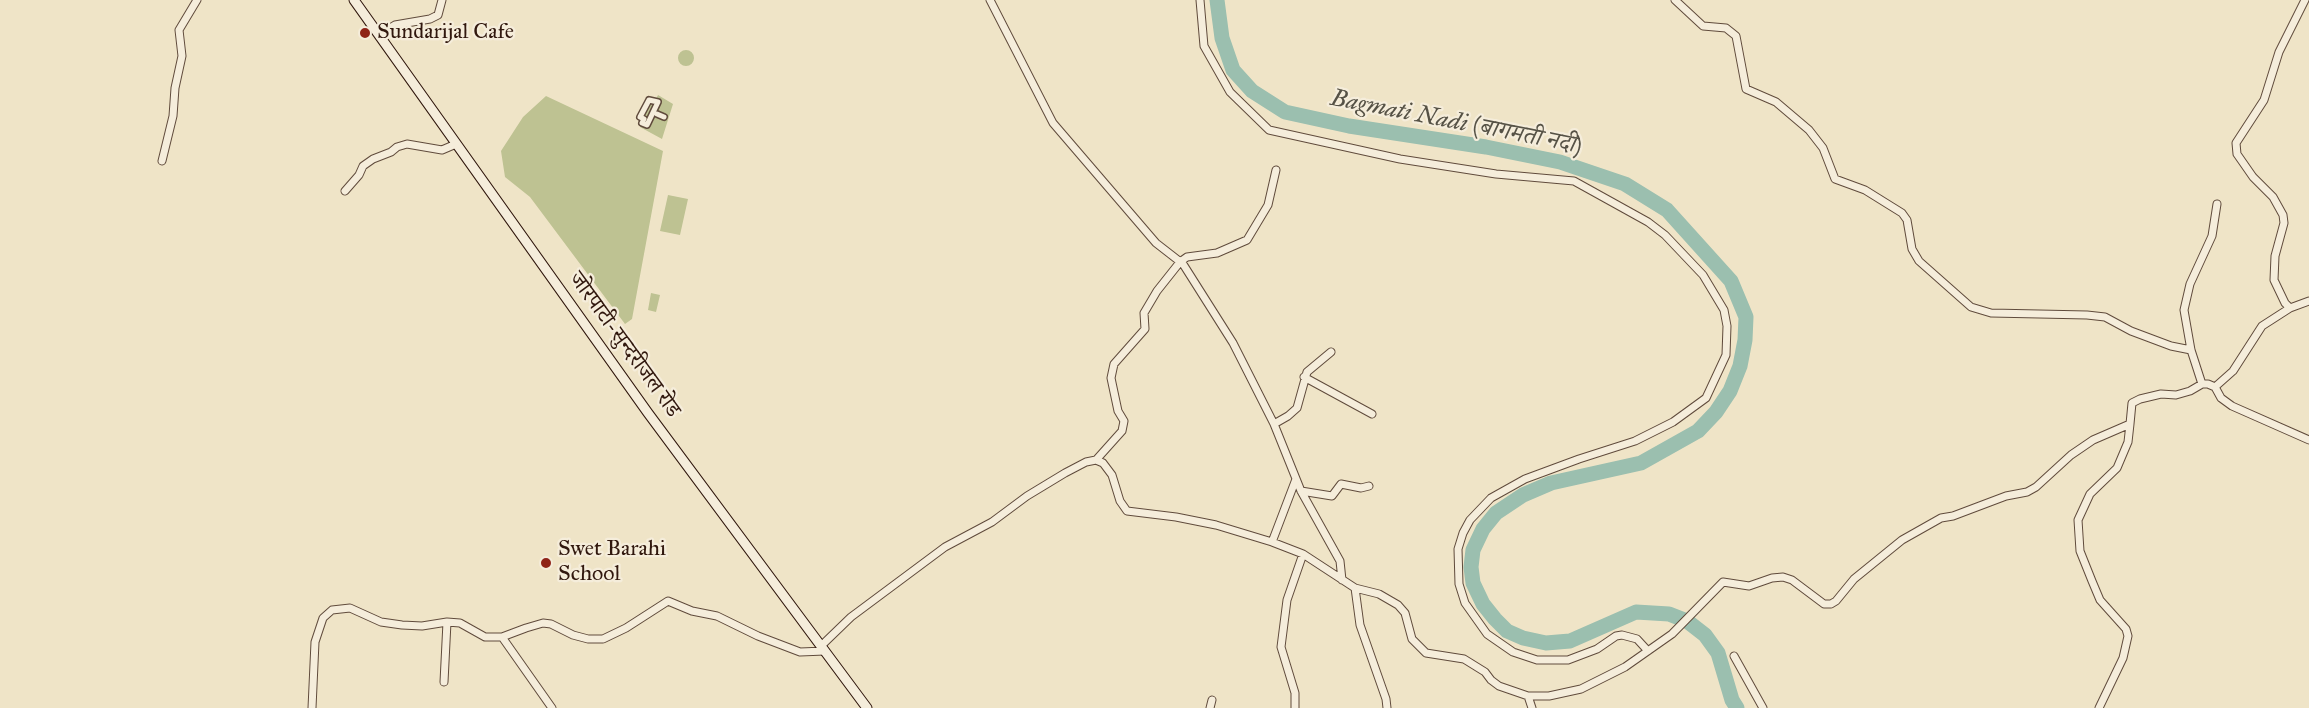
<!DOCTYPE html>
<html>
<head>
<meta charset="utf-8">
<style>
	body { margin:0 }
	canvas { display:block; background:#efe4c7 }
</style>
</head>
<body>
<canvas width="2309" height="708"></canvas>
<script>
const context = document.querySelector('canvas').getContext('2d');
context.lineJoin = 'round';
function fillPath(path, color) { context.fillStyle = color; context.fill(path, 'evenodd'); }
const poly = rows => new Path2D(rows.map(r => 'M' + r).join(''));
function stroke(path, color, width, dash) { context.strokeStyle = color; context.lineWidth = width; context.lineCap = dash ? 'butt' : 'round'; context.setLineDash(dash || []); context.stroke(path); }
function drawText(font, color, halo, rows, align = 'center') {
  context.font = font + ' "IM FELL Great Primer","Noto Serif Devanagari",serif'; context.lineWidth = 4.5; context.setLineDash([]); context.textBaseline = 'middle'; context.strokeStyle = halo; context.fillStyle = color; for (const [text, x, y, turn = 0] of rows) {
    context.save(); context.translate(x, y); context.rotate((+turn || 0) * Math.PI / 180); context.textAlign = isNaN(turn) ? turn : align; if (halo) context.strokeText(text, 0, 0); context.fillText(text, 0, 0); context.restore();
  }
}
const green = poly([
	'678 58a8 8 0 1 1 16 0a8 8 0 1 1-16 0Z',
	[658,95,673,104,662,139,640,127,644,119,640,117,649,100,654,103],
	[546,96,663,151,632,319,625,324,530,197,505,177,501,151,523,117],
	[668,195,688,199,680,235,660,231],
	[651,293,660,295,656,312,648,310]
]);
const river = poly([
	[1217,0,1222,38,1233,70,1252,91,1285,112,1349,126,1486,147,1560,162,1625,184,1667,210,1731,281,1746,317,1745,340,1740,366,1730,391,1716,412,1698,431,1641,463,1551,483,1523,495,1496,513,1483,529,1473,550,1471,567,1473,583,1483,604,1495,619,1507,631,1523,638,1546,643,1570,641,1636,612,1669,614,1687,621,1705,635,1718,653,1732,700,1737,708]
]);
const pedestrian = poly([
	[649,100,658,102,647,125,642,123,644,119,640,117,649,100],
	[657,114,664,117]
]);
const minor = poly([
	[990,0,1053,123,1156,243,1183,264,1233,343,1274,424,1301,491,1340,561,1342,580],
	[1200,0,1204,46,1230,92,1269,130,1400,159,1496,174,1574,181,1648,222,1665,235,1703,275,1724,310,1727,326,1726,355,1706,398,1673,422,1635,441,1579,459,1525,479,1491,498,1470,520,1463,533,1458,549,1459,584,1465,603,1487,634,1513,652,1537,660,1568,660,1597,649,1616,636,1622,635,1637,639,1648,651],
	[1675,0,1703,26,1726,28,1736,36,1746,89,1776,102,1809,130,1823,148,1835,179,1865,190,1902,213,1907,220,1912,249,1919,261,1971,307,1991,313,2087,315,2105,317,2131,331,2171,346,2191,350],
	[379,35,395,25,430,19,438,15,442,0],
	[162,161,173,116,175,88,182,56,179,30,197,0],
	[345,191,359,175,363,166,373,159,391,152,397,147,407,144,442,150,456,144],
	[2290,308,2309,301],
	[1304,377,1372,414],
	[2202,384,2191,350,2184,310,2190,284,2212,236,2217,204],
	[2215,387,2233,371,2262,326,2290,308,2285,303,2274,280,2275,256,2284,223,2283,215,2273,197,2253,177,2237,154,2236,143,2264,100,2279,52,2305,0],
	[1274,424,1288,416,1297,408,1307,372,1331,352],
	[1096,460,1122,431,1124,421,1118,411,1111,378,1114,364,1145,329,1144,313,1157,291,1180,262,1187,257,1217,253,1247,240,1268,205,1276,170],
	[1301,491,1332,496,1341,484,1361,488,1369,486],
	[1272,542,1296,479],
	[1355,588,1360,625,1386,699,1387,708],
	[502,637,552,708],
	[821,646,851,617,945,547,992,522,1027,496,1065,473,1086,462,1096,460,1103,463,1112,475,1120,501,1127,511,1176,517,1216,525,1272,542,1303,554,1355,588,1379,594,1398,605,1405,613,1412,639,1426,653,1464,659,1485,672,1491,680,1499,686,1528,696,1549,696,1581,689,1625,667,1672,634,1723,582,1749,586,1772,578,1783,577,1792,580,1824,604,1831,604,1836,601,1854,579,1902,540,1941,518,1953,516,2006,496,2027,492,2036,487,2071,455,2093,440,2130,424,2132,403,2140,399,2161,394,2176,395,2190,391,2202,384,2208,384,2215,387,2221,398,2232,406,2309,440],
	[1734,656,1763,708],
	[444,682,447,622],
	[1528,696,1532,708],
	[312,708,315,642,323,618,332,610,350,608,381,622,402,625,422,626,447,622,460,623,485,637,502,637,526,628,543,623,551,624,573,635,588,639,603,639,626,628,668,601,692,611,717,616,758,636,800,652,825,651],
	[1210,708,1212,700],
	[1295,708,1295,693,1281,647,1287,600,1303,554],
	[2099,708,2123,658,2128,636,2126,629,2100,600,2092,581,2080,551,2078,520,2090,494,2117,468,2128,442,2130,424]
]);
const secondary = poly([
	[354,0,648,413,867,708]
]);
const markers = [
	[365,33,6,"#8f2418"],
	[546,563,6,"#8f2418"]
];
const poiNames = [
	["Sundarijal Cafe",377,33],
	["Swet Barahi",558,550],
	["School",558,575]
];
const streetNames = [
	["जोरपाटी-सुन्दरीजल रोड",624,345,54]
];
const waterNames = [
	["Bagmati Nadi (बागमती नदी)",1456,123,11]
];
fillPath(green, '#bec292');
stroke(river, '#9bbfaf', 15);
stroke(pedestrian, '#604b3c', 8);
stroke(minor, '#604b3c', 9);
stroke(secondary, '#31180e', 11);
stroke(pedestrian, '#f5eddb', 5);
stroke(minor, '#f5eddb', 7);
stroke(secondary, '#f5eddb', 9);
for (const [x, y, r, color] of markers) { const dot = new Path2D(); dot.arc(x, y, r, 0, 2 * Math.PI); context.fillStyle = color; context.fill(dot); stroke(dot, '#f5eddb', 2); }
drawText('22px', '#31180e', '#f5eddb', poiNames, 'left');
drawText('22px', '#31180e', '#f5eddb', streetNames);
drawText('italic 24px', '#565246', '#f5eddb', waterNames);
</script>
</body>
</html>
